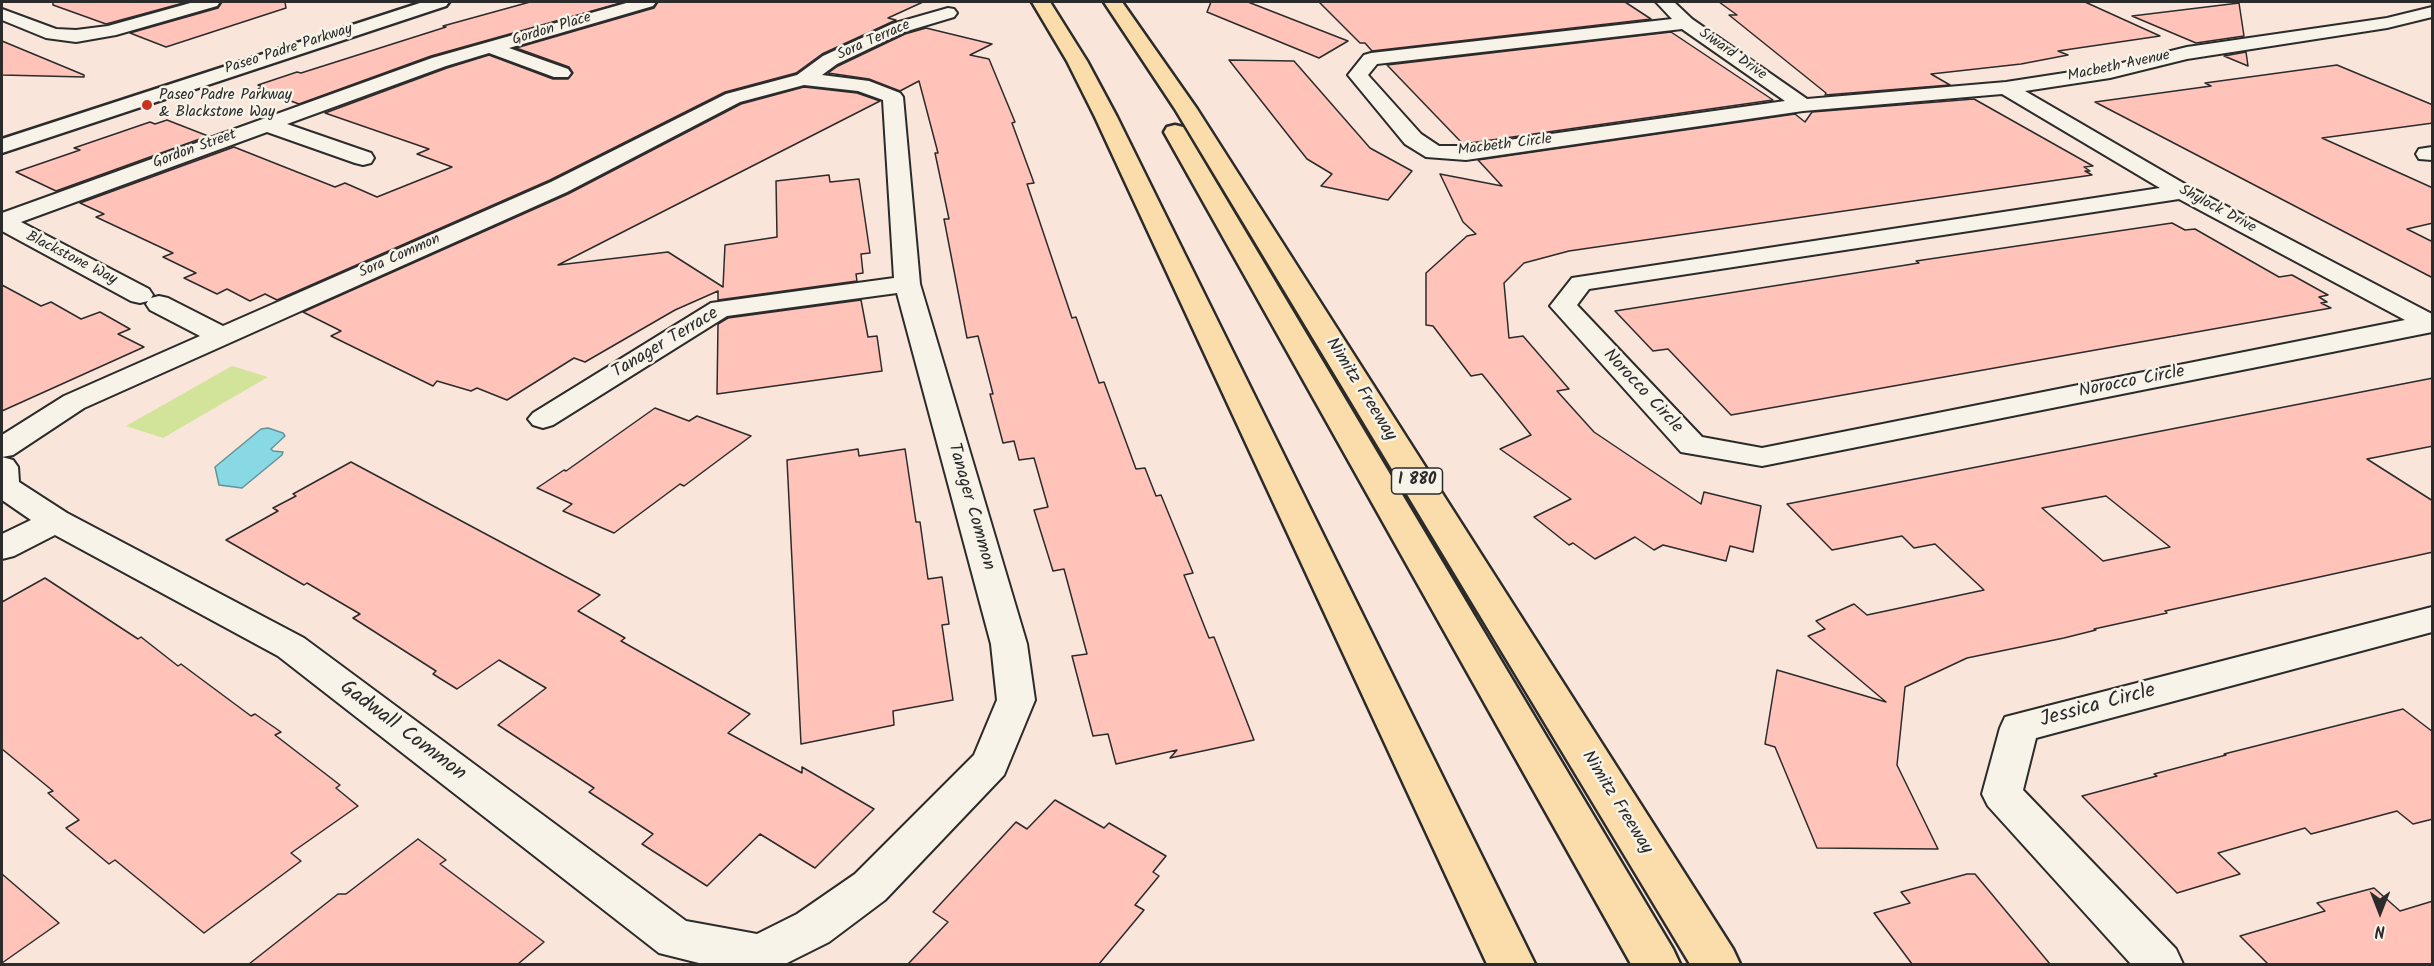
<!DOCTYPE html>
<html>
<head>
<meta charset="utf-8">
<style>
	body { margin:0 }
	#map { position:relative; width:2434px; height:966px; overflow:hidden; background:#f9e5da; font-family:Kalam,sans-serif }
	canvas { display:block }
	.frame { position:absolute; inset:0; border:3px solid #2b2b2b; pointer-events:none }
	.north { position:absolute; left:2350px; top:882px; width:60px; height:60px; -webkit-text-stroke:4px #f7f3e8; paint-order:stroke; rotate:180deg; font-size:16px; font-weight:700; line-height:24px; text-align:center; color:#2b2b2b }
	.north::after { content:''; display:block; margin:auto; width:21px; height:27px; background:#2b2b2b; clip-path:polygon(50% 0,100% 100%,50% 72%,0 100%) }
</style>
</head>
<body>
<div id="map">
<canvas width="2434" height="966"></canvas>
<div class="frame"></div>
<div class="north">N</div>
</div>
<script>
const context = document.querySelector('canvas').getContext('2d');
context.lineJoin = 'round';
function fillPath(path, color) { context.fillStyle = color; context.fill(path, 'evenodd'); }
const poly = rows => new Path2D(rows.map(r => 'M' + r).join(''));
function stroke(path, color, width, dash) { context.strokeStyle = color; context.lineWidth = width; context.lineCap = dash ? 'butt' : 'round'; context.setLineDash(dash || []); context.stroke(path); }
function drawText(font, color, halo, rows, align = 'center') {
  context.font = font + ' Kalam,sans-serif'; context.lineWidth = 5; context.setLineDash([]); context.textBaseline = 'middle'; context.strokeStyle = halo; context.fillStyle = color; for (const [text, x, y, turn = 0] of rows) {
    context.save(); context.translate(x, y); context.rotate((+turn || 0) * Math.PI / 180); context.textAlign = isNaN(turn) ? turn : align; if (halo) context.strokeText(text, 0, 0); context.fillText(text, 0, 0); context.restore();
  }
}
const green = poly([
	[232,366,268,377,163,438,126,426]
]);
const water = poly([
	[268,428,283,433,285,436,271,449,273,451,283,452,282,455,242,488,219,485,215,467,261,429,268,428]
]);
const building = poly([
	[53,2,187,2,106,24,53,5,53,2],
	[222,2,285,2,286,8,166,47,130,33,218,8,222,2],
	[530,2,624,2,431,56,299,104,258,89,263,87,258,85,297,72,301,73,446,27,443,26,530,2],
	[658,2,923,2,888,18,896,20,822,54,796,73,725,92,550,180,277,300,265,294,250,301,227,289,217,294,184,278,196,273,163,257,173,253,96,217,104,214,80,203,234,147,335,187,345,183,377,197,452,167,417,154,429,149,325,113,447,68,489,55,553,79,568,79,573,73,569,67,516,48,654,8,658,2],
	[1211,2,1248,2,1348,41,1319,58,1207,12,1211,2],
	[1319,2,1625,2,1651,19,1372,51,1365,43,1360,43,1319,2],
	[1719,2,2085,2,2160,36,2058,51,2068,55,2021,64,1931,74,1950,85,1825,95,1826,93,1729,15,1737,15,1719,2],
	[2239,3,2244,36,2196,43,2132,16,2239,3],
	[926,28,992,44,970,55,989,59,1015,122,1012,123,1034,183,1027,184,1072,318,1076,317,1099,383,1104,382,1136,469,1145,468,1156,496,1161,495,1193,573,1184,575,1209,638,1214,637,1254,740,1170,758,1177,750,1116,764,1108,734,1093,736,1072,656,1087,654,1064,569,1053,571,1034,510,1048,507,1034,458,1019,460,1014,441,1003,443,990,394,993,394,978,336,967,338,944,219,949,219,935,153,938,153,919,81,900,91,869,79,828,73,838,66,905,34,926,28],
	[1671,32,1773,100,1463,144,1387,65,1671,32],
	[2,41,84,75,84,77,2,75,2,41],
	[2246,52,2248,66,2224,56,2246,52],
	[1229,60,1294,61,1370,148,1412,171,1388,200,1321,186,1332,174,1307,159,1229,60],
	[2337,65,2433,105,2433,123,2322,138,2433,188,2433,223,2407,229,2433,242,2433,278,2095,102,2211,86,2205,83,2337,65],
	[804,87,857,93,880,101,558,265,668,252,723,287,725,245,777,237,776,181,829,175,830,182,859,179,870,253,861,254,863,273,856,274,857,281,718,300,718,291,675,310,585,362,574,358,507,400,477,388,471,391,437,381,433,386,331,336,341,331,303,312,568,194,741,104,804,87],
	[1974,99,2093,166,2084,167,2090,171,2085,171,2092,175,1569,251,1524,263,1504,283,1509,338,1523,336,1569,389,1557,391,1594,432,1701,504,1704,492,1761,506,1753,552,1730,546,1726,561,1663,545,1654,550,1635,537,1595,559,1573,543,1569,545,1534,517,1571,499,1500,449,1531,435,1482,374,1471,376,1433,326,1426,325,1426,273,1467,236,1476,234,1463,222,1440,174,1502,186,1478,160,1795,114,1805,122,1812,112,1974,99],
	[167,120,208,136,56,191,16,172,80,150,74,148,150,122,155,124,167,120],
	[2172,223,2185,230,2195,229,2279,277,2292,275,2328,295,2319,297,2327,302,2321,303,2331,308,1731,415,1668,349,1653,351,1615,311,1919,263,1916,261,2172,223],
	[2,285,41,306,51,302,81,319,100,312,130,329,118,334,144,347,2,411,2,285],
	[861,300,868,337,877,336,882,371,717,394,718,324,728,318,861,300],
	[2433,378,2433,446,2367,459,2433,501,2433,552,2165,611,2167,613,2094,629,2096,630,2064,638,1967,658,1905,687,1897,765,1938,849,1817,848,1775,747,1765,744,1777,670,1886,702,1808,636,1825,629,1816,621,1854,604,1867,615,1984,590,1935,544,1914,548,1902,536,1832,550,1787,504,2433,378],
	[2106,496,2170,547,2103,561,2042,508,2106,496],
	[655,408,689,421,697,416,751,436,684,486,680,484,614,533,563,511,572,504,537,488,564,470,566,471,655,408],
	[858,449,859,456,905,449,916,522,920,522,928,579,942,577,949,624,942,625,953,700,893,711,894,725,801,744,787,460,858,449],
	[351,462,600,595,578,611,625,638,621,641,750,714,728,733,802,773,802,767,874,809,815,868,760,834,707,886,642,844,653,834,589,792,594,788,498,725,546,688,499,660,457,689,433,674,436,671,353,618,360,614,307,583,304,585,226,540,278,511,273,508,296,496,293,494,351,462],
	[45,578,138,639,141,637,178,666,181,664,251,716,255,714,281,732,275,735,340,785,336,788,358,806,291,853,301,861,204,933,115,860,109,864,66,828,79,820,48,793,53,791,2,749,2,602,45,578],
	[2403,709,2433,732,2433,819,2413,824,2397,811,2311,834,2305,828,2218,853,2240,874,2177,893,2082,796,2157,776,2154,774,2226,755,2224,754,2403,709],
	[1055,800,1104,828,1109,823,1166,856,1153,872,1159,876,1135,905,1144,910,1099,964,908,964,948,922,933,912,1016,822,1027,829,1055,800],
	[418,839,446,860,440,864,544,942,518,964,249,964,338,894,346,894,418,839],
	[2,874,59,923,2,963,2,874],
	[1967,874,1975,874,2050,964,1912,964,1874,913,1910,903,1901,892,1967,874],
	[2374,888,2400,911,2433,901,2433,964,2268,964,2240,936,2325,911,2317,903,2374,888]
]);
const street = poly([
	[194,2,220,2,217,6,116,35,76,42,46,38,2,20,2,9,56,29,76,30,108,26,194,2],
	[630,2,656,2,653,6,509,48,568,69,571,73,568,77,554,77,489,53,446,66,287,124,371,153,374,158,371,163,363,165,355,163,267,132,21,222,149,289,153,295,151,298,159,296,168,298,223,326,551,182,726,94,797,75,823,56,892,24,948,8,954,9,957,13,954,17,904,32,837,64,822,75,869,81,900,93,903,97,920,284,1027,644,1035,700,1004,775,885,900,829,942,785,964,703,964,659,953,278,656,55,535,14,556,2,559,2,534,31,520,2,500,2,457,13,460,18,467,19,482,67,513,304,638,686,921,757,934,797,914,855,874,974,755,997,700,991,644,897,293,727,316,553,425,543,428,533,425,528,419,533,413,711,303,894,278,883,100,858,91,804,85,740,102,567,192,84,408,13,455,2,457,2,435,64,396,200,336,150,310,146,304,148,301,140,303,131,301,2,231,2,213,432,58,630,2],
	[1656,2,1674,2,1692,19,1807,99,2006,82,2110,66,2187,47,2387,18,2432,7,2432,17,2387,28,2187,59,2110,78,2025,91,2190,187,2432,314,2432,332,1762,466,1681,452,1550,306,1572,278,2160,188,2002,94,1803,111,1466,160,1426,157,1405,144,1348,75,1364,55,1371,53,1672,19,1656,2],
	[1682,29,1785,101,1466,146,1439,146,1421,134,1368,75,1377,64,1682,29],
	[2179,199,2405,320,1762,448,1702,437,1577,305,1589,289,2179,199],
	[2432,147,2432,160,2419,159,2416,154,2419,149,2432,147],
	[2432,607,2432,632,2036,738,2023,790,2176,949,2183,964,2131,964,1988,806,1982,794,2000,728,2005,717,2432,607]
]);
const secondary = poly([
	[423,2,449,2,446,6,2,153,2,139,423,2]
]);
const highway = poly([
	[1032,2,1050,2,1087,61,1117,117,1535,964,1487,964,1095,117,1067,61,1032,2],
	[1104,2,1122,2,1197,109,1733,949,1740,964,1690,964,1175,109,1104,2],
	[1175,125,1183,127,1186,132,1673,949,1680,964,1631,964,1164,132,1167,127,1175,125]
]);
const markers = [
	[147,105,6,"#c8321e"]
];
const farStreetnames = [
	["Gordon Place",552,30,-17],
	["Sora Terrace",874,41,-24],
	["Paseo Padre Parkway",289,50,-18],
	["Siward Drive",1732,55,35],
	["Macbeth Avenue",2119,67,-12],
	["Macbeth Circle",1505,146,-7],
	["Gordon Street",195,150,-20],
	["Shylock Drive",2217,210,28],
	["Sora Common",400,257,-24],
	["Blackstone Way",71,259,27]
];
const farPoinames = [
	["Paseo Padre Parkway",159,96],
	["& Blackstone Way",159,113]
];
const shields = [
	[1417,481,51]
];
const shieldNames = [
	["I 880",1417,481]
];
const streetNames = [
	["Tanager Terrace",666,344,-31],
	["Norocco Circle",2132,383,-11],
	["Nimitz Freeway",1360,390,58],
	["Norocco Circle",1642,392,47],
	["Tanager Common",970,507,74],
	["Nimitz Freeway",1616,803,58]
];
const nearStreetnames = [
	["Jessica Circle",2098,707,-15],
	["Gadwall Common",402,732,37]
];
fillPath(green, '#d1e499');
fillPath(water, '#89d9e4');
stroke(water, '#63939a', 1.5);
fillPath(building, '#ffc3ba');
stroke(building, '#2b2b2b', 1.5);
stroke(street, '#2b2b2b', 4);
stroke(secondary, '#2b2b2b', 5);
stroke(highway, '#2b2b2b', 5);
fillPath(street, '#f7f3e8');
fillPath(secondary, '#f7f3e8');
fillPath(highway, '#faddab');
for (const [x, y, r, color] of markers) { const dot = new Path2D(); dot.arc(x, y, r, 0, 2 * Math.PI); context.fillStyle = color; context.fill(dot); stroke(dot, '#f7f3e8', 2); }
drawText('15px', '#2b2b2b', '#f7f3e8', farStreetnames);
drawText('15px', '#2b2b2b', '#f7f3e8', farPoinames, 'left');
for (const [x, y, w] of shields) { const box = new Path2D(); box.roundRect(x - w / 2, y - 13, w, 26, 4.5); context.fillStyle = '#f7f3e8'; context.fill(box); stroke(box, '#2b2b2b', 1.5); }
drawText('bold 16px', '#2b2b2b', null, shieldNames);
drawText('18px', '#2b2b2b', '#f7f3e8', streetNames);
drawText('21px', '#2b2b2b', '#f7f3e8', nearStreetnames);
</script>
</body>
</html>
